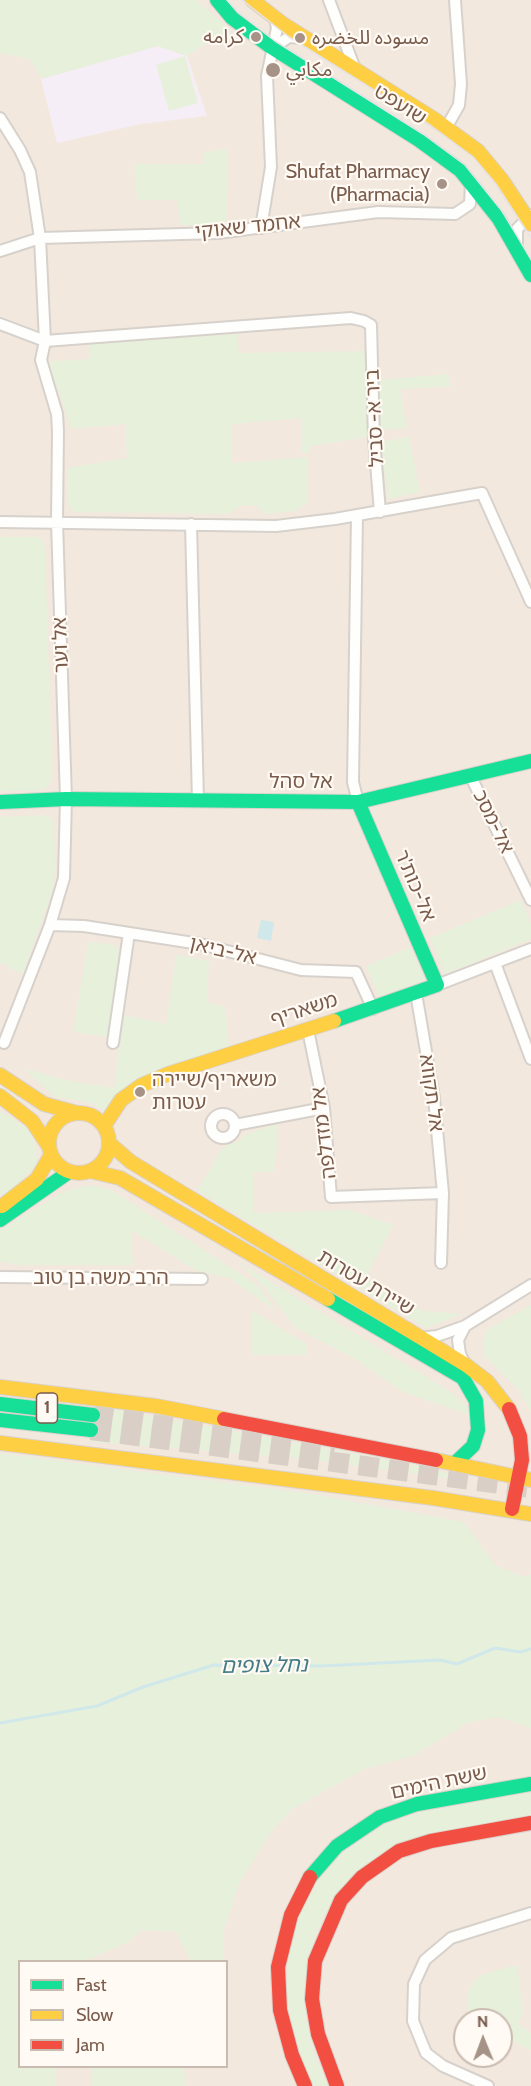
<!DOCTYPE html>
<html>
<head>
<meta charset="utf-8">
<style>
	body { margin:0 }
	#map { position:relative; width:531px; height:2086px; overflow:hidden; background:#f9f5f0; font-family:Cabin,sans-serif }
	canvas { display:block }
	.legend { position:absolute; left:18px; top:1960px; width:210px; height:108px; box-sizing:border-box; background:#fffaf3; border:2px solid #cabbb1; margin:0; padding:8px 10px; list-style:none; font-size:18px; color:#7a5c4d }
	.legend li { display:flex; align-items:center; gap:12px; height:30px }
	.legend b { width:30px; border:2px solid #cabbb1 }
	.north { position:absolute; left:453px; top:2008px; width:60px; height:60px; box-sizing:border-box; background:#fffaf3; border:2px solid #cabbb1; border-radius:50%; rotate:359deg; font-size:16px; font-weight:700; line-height:24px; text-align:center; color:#7a5c4d }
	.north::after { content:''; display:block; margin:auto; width:21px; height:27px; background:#a69286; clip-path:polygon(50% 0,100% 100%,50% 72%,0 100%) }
</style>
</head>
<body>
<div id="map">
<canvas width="531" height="2086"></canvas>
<ul class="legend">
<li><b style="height:8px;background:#16e098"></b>Fast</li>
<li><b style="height:8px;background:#ffcf43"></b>Slow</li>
<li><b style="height:8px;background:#f24e42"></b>Jam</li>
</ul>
<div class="north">N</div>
</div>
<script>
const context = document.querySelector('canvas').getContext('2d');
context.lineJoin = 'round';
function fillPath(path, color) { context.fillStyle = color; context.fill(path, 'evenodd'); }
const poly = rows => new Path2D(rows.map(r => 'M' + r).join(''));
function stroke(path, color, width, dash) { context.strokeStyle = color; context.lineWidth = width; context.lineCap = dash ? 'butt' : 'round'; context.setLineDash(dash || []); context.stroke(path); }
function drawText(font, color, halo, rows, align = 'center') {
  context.font = font + ' Cabin,"Noto Sans Arabic","Noto Sans Hebrew",sans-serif'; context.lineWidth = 4.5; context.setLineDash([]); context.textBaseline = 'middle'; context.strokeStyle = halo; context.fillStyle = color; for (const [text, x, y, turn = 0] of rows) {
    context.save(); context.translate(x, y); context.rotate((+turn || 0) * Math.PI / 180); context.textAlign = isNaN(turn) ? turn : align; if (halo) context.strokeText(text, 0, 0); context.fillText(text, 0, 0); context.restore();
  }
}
const residential = poly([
	[0,0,531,0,531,2086,0,2086],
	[20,1962,226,1962,226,2066,20,2066],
	[465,2020,501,2020,501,2056,465,2056]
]);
const education = poly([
	[158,46,187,56,207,116,141,124,57,143,41,79]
]);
const green = poly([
	[0,0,196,0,229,29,187,56,158,46,41,79,30,59,0,53],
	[185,56,198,103,169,111,156,65],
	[228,149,226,226,180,225,177,200,137,200,134,164,204,164,204,152],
	[237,334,239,353,366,351,368,437,310,446,309,453,302,453,301,418,232,424,232,463,308,457,308,502,296,511,263,514,258,506,242,505,228,514,74,512,67,503,67,468,127,458,125,424,71,429,61,396,46,362,89,359,90,343],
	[448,374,451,386,400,389,407,428,380,430,380,380],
	[409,437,420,492,388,499,381,442],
	[0,537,40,537,45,547,52,776,49,786,40,790,0,791],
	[45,815,52,818,54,826,55,871,53,889,23,974,0,963,0,817],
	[521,900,531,923,531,939,445,974,430,938],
	[88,942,112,944,119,949,109,1037,73,1032],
	[410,947,425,980,380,999,366,966],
	[176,955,209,961,207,1002,225,1007,229,1051,105,1111,88,1102,55,1097,23,1068,65,1080,114,1088,123,1015,166,1024],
	[0,1111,30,1130,36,1147,37,1165,4,1197,0,1193],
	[277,1124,278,1146,273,1172,253,1172,253,1213,350,1210,393,1225,365,1279,423,1311,463,1314,426,1328,197,1191,221,1150,230,1143,237,1142,249,1133],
	[85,1186,99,1186,113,1191,256,1284,278,1312,229,1278,197,1271,131,1230,133,1265,16,1265,0,1261,0,1230,63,1192],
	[237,1261,451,1392,470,1409,473,1416,403,1392,354,1358,296,1328,265,1288],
	[531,1305,531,1413,519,1390,484,1356,483,1344,487,1330],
	[251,1310,306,1344,308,1355,252,1355],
	[98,1406,408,1464,448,1473,447,1478,298,1458,90,1442],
	[0,1453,313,1494,464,1522,495,1565,524,1577,531,1575,531,1728,498,1717,467,1723,415,1755,365,1769,292,1809,270,1833,239,1884,223,1932,223,1961,191,1961,176,1932,141,1930,128,1942,85,1961,20,1962,20,2066,57,2067,55,2086,0,2086],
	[531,1792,531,1815,430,1833,397,1844,357,1871,334,1896,316,1933,305,1981,306,2020,317,2062,328,2086,312,2086,299,2055,288,2011,286,1990,289,1947,298,1919,317,1880,343,1852,384,1824,420,1812],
	[517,1965,523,2012,518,2023,531,2033,531,2050,501,2036,501,2020,474,2020,467,2009,467,1995,473,1982,484,1974],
	[91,2067,184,2067,185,2086,91,2086]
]);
const water = poly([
	[261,920,274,922,271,941,257,938]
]);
const stream = poly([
	[0,1723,97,1706,143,1687,214,1665,321,1666,440,1660,457,1664,495,1648,520,1652,531,1649]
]);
const highwayTunnel = poly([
	[93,1415,208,1432,335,1447],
	[91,1430,531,1488]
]);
const street = poly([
	[329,0,355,69],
	[273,48,289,37,302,38],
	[0,118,20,150,30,172,40,238,45,341,41,360,57,414,58,431,57,522,66,799,64,878,50,925,4,1043],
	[446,128,459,105,461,84,455,0],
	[261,228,271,167,267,76,277,28,275,18],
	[517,248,517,229,531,215],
	[0,251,40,238,218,233,378,212,455,214,470,204,471,184],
	[0,324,45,341,351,318,364,321,371,325,374,439,380,512],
	[357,516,353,782,358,802],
	[0,522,276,526,335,519,482,493,531,602],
	[191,524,198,801],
	[471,777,531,900],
	[50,925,84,926,200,944,301,970,356,972,373,1009],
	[495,963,531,1059],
	[437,985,531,949],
	[416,993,434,1098,443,1193,441,1263],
	[308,1030,324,1108,331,1197,443,1193],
	[113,1043,129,933],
	'211 1126a12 12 0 1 1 24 0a12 12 0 1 1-24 0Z',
	[235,1125,324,1108],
	[0,1277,202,1279],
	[465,1326,458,1340,460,1354,465,1364],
	[420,1338,437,1336,465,1326,531,1285],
	[488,2086,443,2066,426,2053,413,2021,414,1984,425,1960,451,1938,531,1913]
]);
const fast = poly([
	[217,0,232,18,268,45,419,140,460,170,499,219,531,275],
	[0,802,66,799,358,802,531,761],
	[334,1021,437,985,358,802],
	[0,1220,69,1172],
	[328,1299,463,1378,476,1401,478,1430,473,1446,455,1463],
	[0,1404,93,1415],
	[0,1420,91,1430],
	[310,1877,337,1846,380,1817,417,1804,531,1784]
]);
const slow = poly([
	[252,0,283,24,434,119,478,151,502,180,531,224],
	[0,1075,44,1104,77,1113],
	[0,1096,32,1121,48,1145],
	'49 1143a30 30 0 1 1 60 0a30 30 0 1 1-60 0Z',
	[104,1126,121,1100,142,1085,168,1074,334,1021],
	[109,1143,131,1162,466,1365,487,1381,509,1409],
	[90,1171,120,1178,328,1299],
	[2,1206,37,1179,51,1155],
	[0,1387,156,1406,224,1419],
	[0,1443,433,1498,531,1514],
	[436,1460,531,1480]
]);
const jam = poly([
	[509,1409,520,1436,522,1460,512,1509],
	[224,1419,436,1460],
	[305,2086,292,2055,280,2010,278,1967,291,1915,310,1877],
	[337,2086,318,2034,312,1999,315,1961,341,1900,362,1877,399,1851,431,1841,531,1823]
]);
const tram = poly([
	[227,0,238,12,275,41,423,134,465,165,502,211,531,259],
	[242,0,289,37,430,125,473,157,496,184,531,238]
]);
const markers = [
	[256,37,6,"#a69286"],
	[300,38,6,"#a69286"],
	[273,70,8,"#a69286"],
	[442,184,6,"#a69286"],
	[140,1092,6,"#a69286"]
];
const shields = [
	[47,1408,21]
];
const shieldNames = [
	["1",47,1408]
];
const poiNames = [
	["كرامه",244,37,"right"],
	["مسوده للخضره",312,38],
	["مكابي",286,70],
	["Shufat Pharmacy",430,172,"right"],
	["(Pharmacia)",430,195,"right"],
	["משאריף/שיירה",152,1080],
	["עטרות",152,1103]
];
const streetNames = [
	["שועפט",400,105,32],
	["אחמד שאוקי",248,227,-6],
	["ביר א- סביל",375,418,-93],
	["אל וער",61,645,-92],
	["אל סהל",301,782],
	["אל-מסכ",493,822,64],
	["אל-כות'ר",415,886,67],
	["אל-ביאן",223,951,13],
	["משאריף",304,1010,-18],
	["אל תקווא",431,1093,82],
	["אל מזדלפה",324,1133,-97],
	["הרב משה בן טוב",101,1278],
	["שיירת עטרות",366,1283,31],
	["ששת הימים",439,1783,-12]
];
const waterNames = [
	["נחל צופים",264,1666,-1]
];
fillPath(residential, '#f2e8de');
fillPath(education, '#f6eef6');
fillPath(green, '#e7f0db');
fillPath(water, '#d0e8ea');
stroke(stream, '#d0e8ea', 3);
stroke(highwayTunnel, '#d9cfc7', 20, [20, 10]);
stroke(street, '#d7d1cb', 14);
stroke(fast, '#d9d2cb', 16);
stroke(slow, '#d9d2cb', 16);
stroke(jam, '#d9d2cb', 16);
stroke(street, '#fefefd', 10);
stroke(fast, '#16e098', 14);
stroke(slow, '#ffcf43', 14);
stroke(jam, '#f24e42', 14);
stroke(tram, '#e6e3e7', 1.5);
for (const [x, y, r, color] of markers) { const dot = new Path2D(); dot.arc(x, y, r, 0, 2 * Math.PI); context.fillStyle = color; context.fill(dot); stroke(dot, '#fffaf3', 2); }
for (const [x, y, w] of shields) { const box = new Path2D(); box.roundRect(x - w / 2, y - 15, w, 30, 4.5); context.fillStyle = '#fffaf3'; context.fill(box); stroke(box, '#7a5c4d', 1.5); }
drawText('bold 18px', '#7a5c4d', null, shieldNames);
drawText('20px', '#7a5c4d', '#fffaf3', poiNames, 'left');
drawText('20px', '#7a5c4d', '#fffaf3', streetNames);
drawText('italic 21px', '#437c86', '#fffaf3', waterNames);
</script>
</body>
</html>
